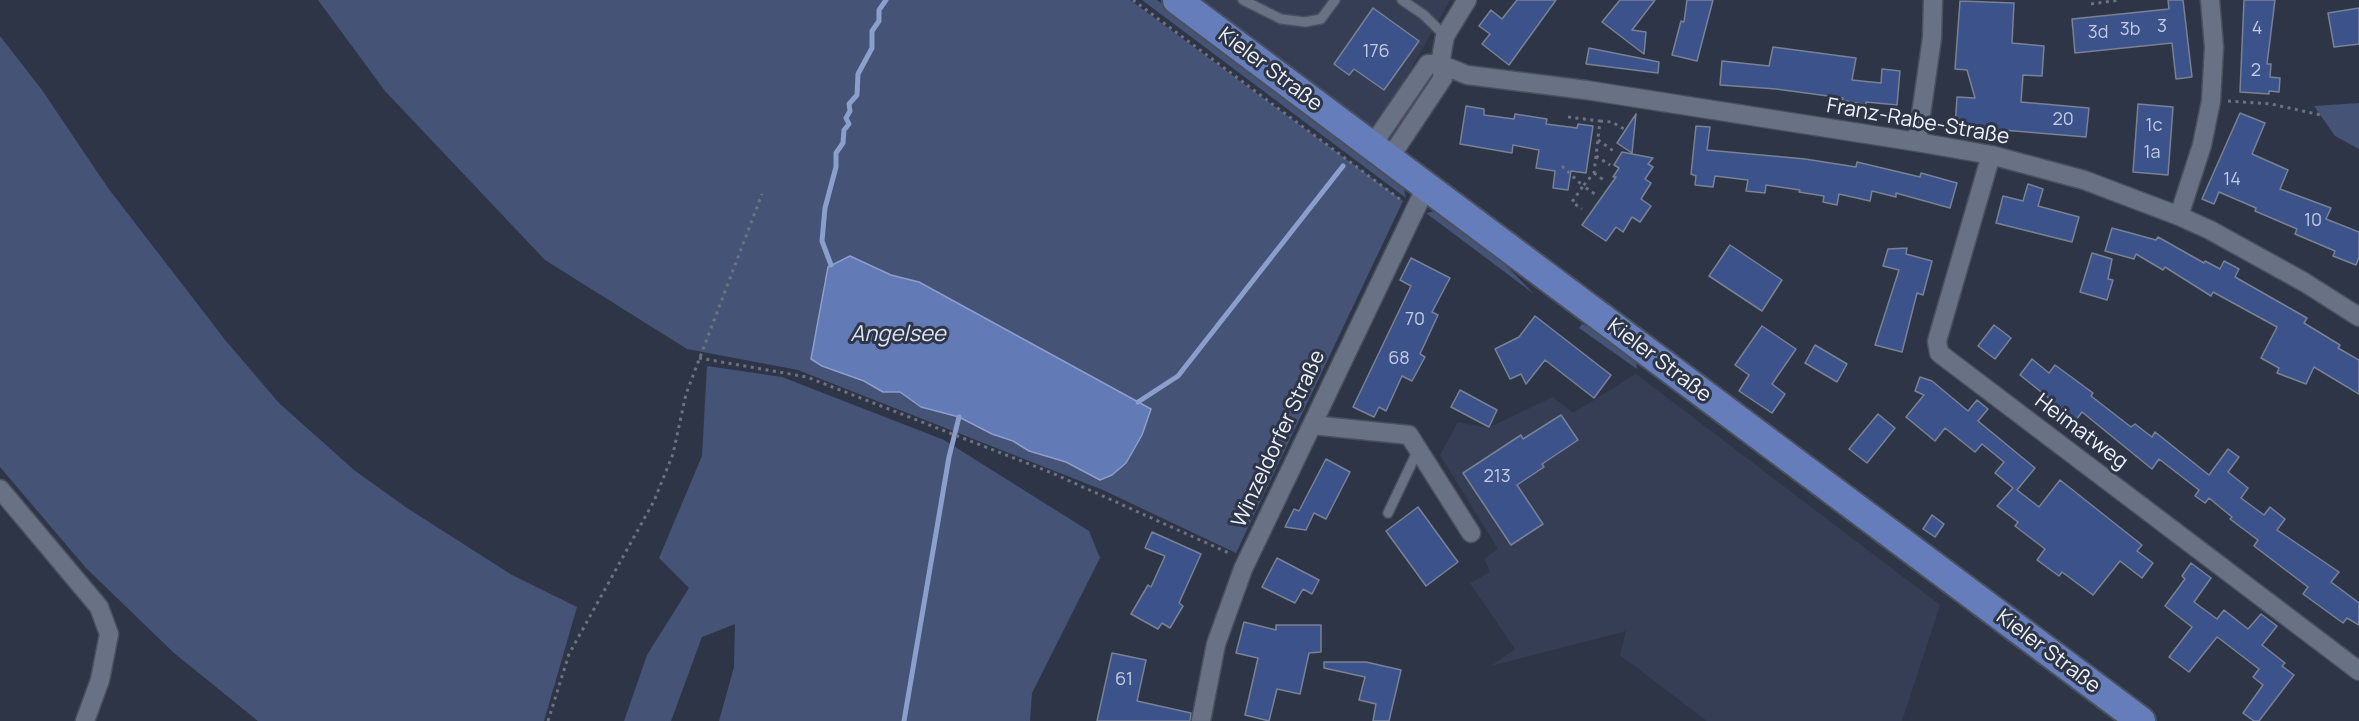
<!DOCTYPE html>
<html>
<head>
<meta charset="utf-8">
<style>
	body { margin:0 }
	canvas { display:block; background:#2e3546 }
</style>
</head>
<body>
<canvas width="2359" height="721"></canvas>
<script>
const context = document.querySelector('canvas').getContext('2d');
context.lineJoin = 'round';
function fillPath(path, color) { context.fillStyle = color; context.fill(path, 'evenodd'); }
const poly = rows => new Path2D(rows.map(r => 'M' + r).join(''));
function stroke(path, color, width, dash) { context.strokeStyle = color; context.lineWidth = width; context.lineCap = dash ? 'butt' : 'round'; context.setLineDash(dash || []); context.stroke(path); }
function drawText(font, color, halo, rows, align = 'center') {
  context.font = font + ' Manrope,sans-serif'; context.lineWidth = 6; context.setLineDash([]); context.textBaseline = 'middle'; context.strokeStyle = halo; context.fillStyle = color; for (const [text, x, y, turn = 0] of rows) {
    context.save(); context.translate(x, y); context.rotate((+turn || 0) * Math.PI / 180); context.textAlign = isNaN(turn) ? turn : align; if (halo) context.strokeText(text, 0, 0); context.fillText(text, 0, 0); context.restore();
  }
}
const built = poly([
	[1194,0,1450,0,1400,88,1369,130],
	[1636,374,1940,605,1902,721,1707,721,1620,655,1626,631,1491,666,1515,649,1470,583,1490,572,1484,559,1498,549,1440,455,1458,422,1488,428,1553,397,1573,413]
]);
const green = poly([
	[318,0,1130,0,1403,201,1236,553,1103,490,798,370,687,349,545,260,385,91],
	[850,256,891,275,919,282,1151,409,1100,480,1066,462,1029,451,1013,441,992,434,959,417,921,407,900,392,883,392,864,381,822,366,811,358,820,324,824,281],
	[1142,0,1157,0,1403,185,1406,198],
	[0,36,42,90,108,188,226,341,279,403,354,470,407,508,512,575,577,607,544,721,258,721,174,653,86,568,0,467],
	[2359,103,2359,149,2335,136,2314,106],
	[1436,211,1492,251,1534,294,1426,213],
	[1582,324,1604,335,1636,359,1637,369,1579,328],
	[707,366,782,377,944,440,1089,531,1100,558,1032,693,1030,721,719,721,734,667,735,624,702,637,671,721,624,721,647,655,689,588,659,558,702,456]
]);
const water = poly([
	[850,256,891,275,919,282,1151,409,1142,435,1126,463,1112,475,1100,480,1066,462,1029,451,1013,441,992,434,959,417,921,407,900,392,883,392,864,381,822,366,811,359,828,267,850,256]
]);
const stream = poly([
	[831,265,822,241,825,208,836,167,836,153,843,143,844,130,849,124,846,118,850,111,849,104,857,95,858,74,872,48,872,31,879,21,879,10,886,0],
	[1138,402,1178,376,1343,166],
	[904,721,949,457,959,417]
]);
const building = poly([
	[1517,0,1556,0,1509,65,1482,44,1490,34,1479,26,1491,10,1502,19,1517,0],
	[1620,0,1655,0,1632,30,1646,32,1644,54,1602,22,1620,0],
	[1687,0,1713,0,1697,61,1672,55,1681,21,1684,22,1687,0],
	[2168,0,2183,0,2192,77,2176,79,2172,43,2075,53,2072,19,2169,9,2168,0],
	[2244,0,2275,0,2267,64,2271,64,2270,77,2280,78,2279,92,2269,91,2269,94,2240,92,2244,0],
	[1960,1,2014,3,2012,43,2044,46,2042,76,2023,75,2021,102,2089,108,2086,137,1955,126,1957,97,1975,98,1967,70,1955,69,1960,1],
	[1373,8,1419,41,1384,90,1354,69,1349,75,1334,64,1373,8],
	[2359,8,2359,44,2334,47,2328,13,2359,8],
	[1773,47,1856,58,1852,80,1881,83,1882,69,1900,71,1897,105,1866,102,1866,105,1842,100,1843,98,1776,89,1720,85,1722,61,1769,66,1773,47],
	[1589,48,1659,62,1658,73,1586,64,1589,48],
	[2138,104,2173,107,2168,175,2133,172,2138,104],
	[1466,106,1484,109,1484,115,1514,119,1515,114,1547,119,1546,124,1577,128,1578,124,1593,126,1586,173,1571,171,1568,190,1553,188,1555,171,1536,168,1539,150,1513,145,1512,153,1460,144,1466,106],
	[2240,113,2265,123,2252,154,2288,170,2280,189,2331,208,2326,219,2359,232,2359,257,2356,265,2333,256,2335,251,2295,234,2297,229,2255,211,2256,208,2219,192,2214,204,2202,199,2240,113],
	[1636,114,1632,153,1617,143,1636,114],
	[1696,126,1710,127,1707,150,1805,159,1856,167,1857,162,1920,177,1921,173,1957,183,1950,208,1896,193,1896,197,1872,191,1870,201,1839,194,1837,205,1823,202,1824,196,1799,192,1800,190,1766,185,1765,193,1746,191,1748,180,1715,176,1713,187,1695,185,1696,176,1691,174,1696,126],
	[1622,152,1653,158,1648,164,1653,167,1645,179,1651,183,1641,199,1651,206,1640,222,1632,217,1623,232,1616,227,1606,241,1582,225,1616,177,1613,177,1619,168,1614,165,1622,152],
	[2028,184,2043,189,2038,206,2079,217,2072,242,1996,223,2003,196,2023,201,2028,184],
	[2112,228,2156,240,2158,237,2204,263,2205,261,2220,269,2224,261,2239,269,2235,277,2307,318,2304,323,2340,345,2338,348,2359,360,2359,394,2314,367,2306,384,2277,373,2279,368,2261,358,2277,327,2213,292,2211,296,2165,267,2163,270,2136,254,2134,259,2105,251,2112,228],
	[1730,245,1782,280,1762,311,1709,276,1730,245],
	[1907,248,1906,254,1932,261,1923,295,1917,293,1902,352,1875,345,1899,270,1883,266,1888,249,1907,248],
	[2092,253,2112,259,2108,279,2113,280,2107,300,2080,292,2092,253],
	[1411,258,1450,278,1432,312,1438,315,1420,354,1425,357,1412,381,1402,376,1386,411,1379,407,1374,417,1353,407,1411,286,1400,280,1411,258],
	[1535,316,1611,375,1594,398,1545,360,1526,384,1521,374,1510,379,1495,349,1519,337,1535,316],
	[1994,325,2011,338,1995,359,1978,346,1994,325],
	[1762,326,1796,349,1772,384,1785,394,1772,413,1739,391,1749,375,1735,365,1762,326],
	[1815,345,1847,364,1837,382,1805,363,1815,345],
	[2032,359,2049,373,2055,365,2093,393,2091,396,2131,427,2135,424,2152,437,2155,432,2209,475,2228,449,2239,457,2228,472,2248,488,2241,498,2264,515,2270,507,2285,519,2277,530,2339,572,2331,582,2359,603,2359,625,2347,618,2343,623,2303,594,2308,587,2254,546,2258,540,2230,519,2232,517,2209,498,2205,503,2195,496,2199,490,2159,459,2152,469,2082,412,2076,420,2020,375,2032,359],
	[1920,377,1932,381,1968,411,1977,400,1988,409,1978,421,2035,468,2017,490,2039,507,2060,480,2142,545,2137,551,2153,563,2142,578,2120,561,2093,595,2062,572,2059,576,2037,560,2045,549,2015,526,2018,522,1997,506,2013,488,1995,473,2004,462,1982,444,1975,452,1945,428,1935,441,1906,417,1924,395,1915,391,1920,377],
	[1460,390,1497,410,1489,427,1451,407,1460,390],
	[1878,414,1895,428,1867,463,1849,449,1878,414],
	[1561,415,1578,440,1542,464,1544,467,1517,485,1543,524,1511,545,1463,473,1521,435,1523,439,1561,415],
	[1326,459,1350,472,1326,519,1314,513,1306,530,1285,527,1294,509,1299,511,1326,459],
	[1418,507,1458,562,1426,586,1386,531,1418,507],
	[1932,515,1944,524,1935,537,1923,529,1932,515],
	[1152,532,1201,554,1179,603,1183,606,1170,628,1162,623,1158,629,1131,614,1148,585,1151,587,1165,556,1145,548,1152,532],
	[1277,558,1319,580,1312,594,1303,589,1295,603,1262,587,1277,558],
	[2191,563,2211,578,2194,602,2217,619,2224,610,2248,629,2261,614,2277,626,2262,645,2285,663,2282,666,2294,675,2259,721,2254,721,2243,713,2263,685,2253,677,2259,669,2220,639,2217,637,2189,672,2169,657,2192,627,2165,606,2185,579,2182,576,2191,563],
	[1244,622,1276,630,1276,625,1321,625,1321,652,1309,653,1300,694,1277,689,1269,721,1245,715,1258,658,1236,653,1244,622],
	[1112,653,1146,660,1137,701,1191,713,1190,721,1097,721,1112,653],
	[1324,662,1366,662,1401,670,1389,721,1373,721,1376,704,1359,700,1365,677,1324,668,1324,662]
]);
const path = poly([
	[1133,0,1401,200],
	[2091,4,2120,0],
	[2228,101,2271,104,2321,115],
	[1568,117,1600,121,1594,173,1583,186,1598,196],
	[1600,121,1612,122,1624,129],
	[1598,140,1615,152],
	[1596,156,1610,165],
	[1562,166,1583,186,1572,202,1582,209],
	[1594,173,1605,181],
	[699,358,807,377,1052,473,1231,554],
	[548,721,569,654,654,501,673,454,686,394,762,194]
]);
const service = poly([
	[1243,0,1281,19,1305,22,1321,19,1335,0],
	[1402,0,1424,15,1445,36],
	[1388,513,1418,450]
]);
const minor = poly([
	[1917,142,1932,38,1933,0],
	[1371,147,1428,64,1440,64,1467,75,1586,90,1917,142,1991,155,2084,180,2179,216,2210,230,2304,282,2359,317],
	[1991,155,1937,341,1939,353,2359,671],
	[1389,159,1443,78,1440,64,1445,36,1467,0],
	[2179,216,2202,145,2211,101,2214,47,2210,0],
	[1312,425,1409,435,1471,533],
	[0,489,99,607,109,634,100,680,85,721],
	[1201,721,1216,644,1243,569,1426,187]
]);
const primary = poly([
	[1177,0,2141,721]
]);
const numberNames = [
	["3",2162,27],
	["4",2257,29],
	["3b",2130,30],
	["3d",2098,33],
	["176",1376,52],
	["2",2256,71],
	["20",2063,120],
	["1c",2154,126],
	["1a",2152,153],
	["14",2232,180],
	["10",2313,221],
	["70",1415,320],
	["68",1399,359],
	["213",1497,477],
	["61",1124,680]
];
const streetNames = [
	["Kieler Straße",1270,70,37],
	["Franz-Rabe-Straße",1918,122,10],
	["Kieler Straße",1659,361,37],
	["Heimatweg",2081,432,37],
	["Winzeldorfer Straße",1279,439,-65],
	["Kieler Straße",2048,652,37]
];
const waterNames = [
	["Angelsee",898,335]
];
fillPath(built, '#353e54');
fillPath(green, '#445376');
fillPath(water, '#627ab6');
stroke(water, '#8c9ecc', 1.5);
stroke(stream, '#8c9ecc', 5);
fillPath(building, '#3c528b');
stroke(building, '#788195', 1.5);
stroke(service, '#4a505e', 12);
stroke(minor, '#4a505e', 21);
stroke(primary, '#4a505e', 32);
stroke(path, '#6c7281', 3, [3, 4.5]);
stroke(service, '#697285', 9);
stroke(minor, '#697285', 18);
stroke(primary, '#657dba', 28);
drawText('18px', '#c2cbe1', null, numberNames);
drawText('21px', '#eef3fe', '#2e3546', streetNames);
drawText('italic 22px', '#dbe2f4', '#2e3546', waterNames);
</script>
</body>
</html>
